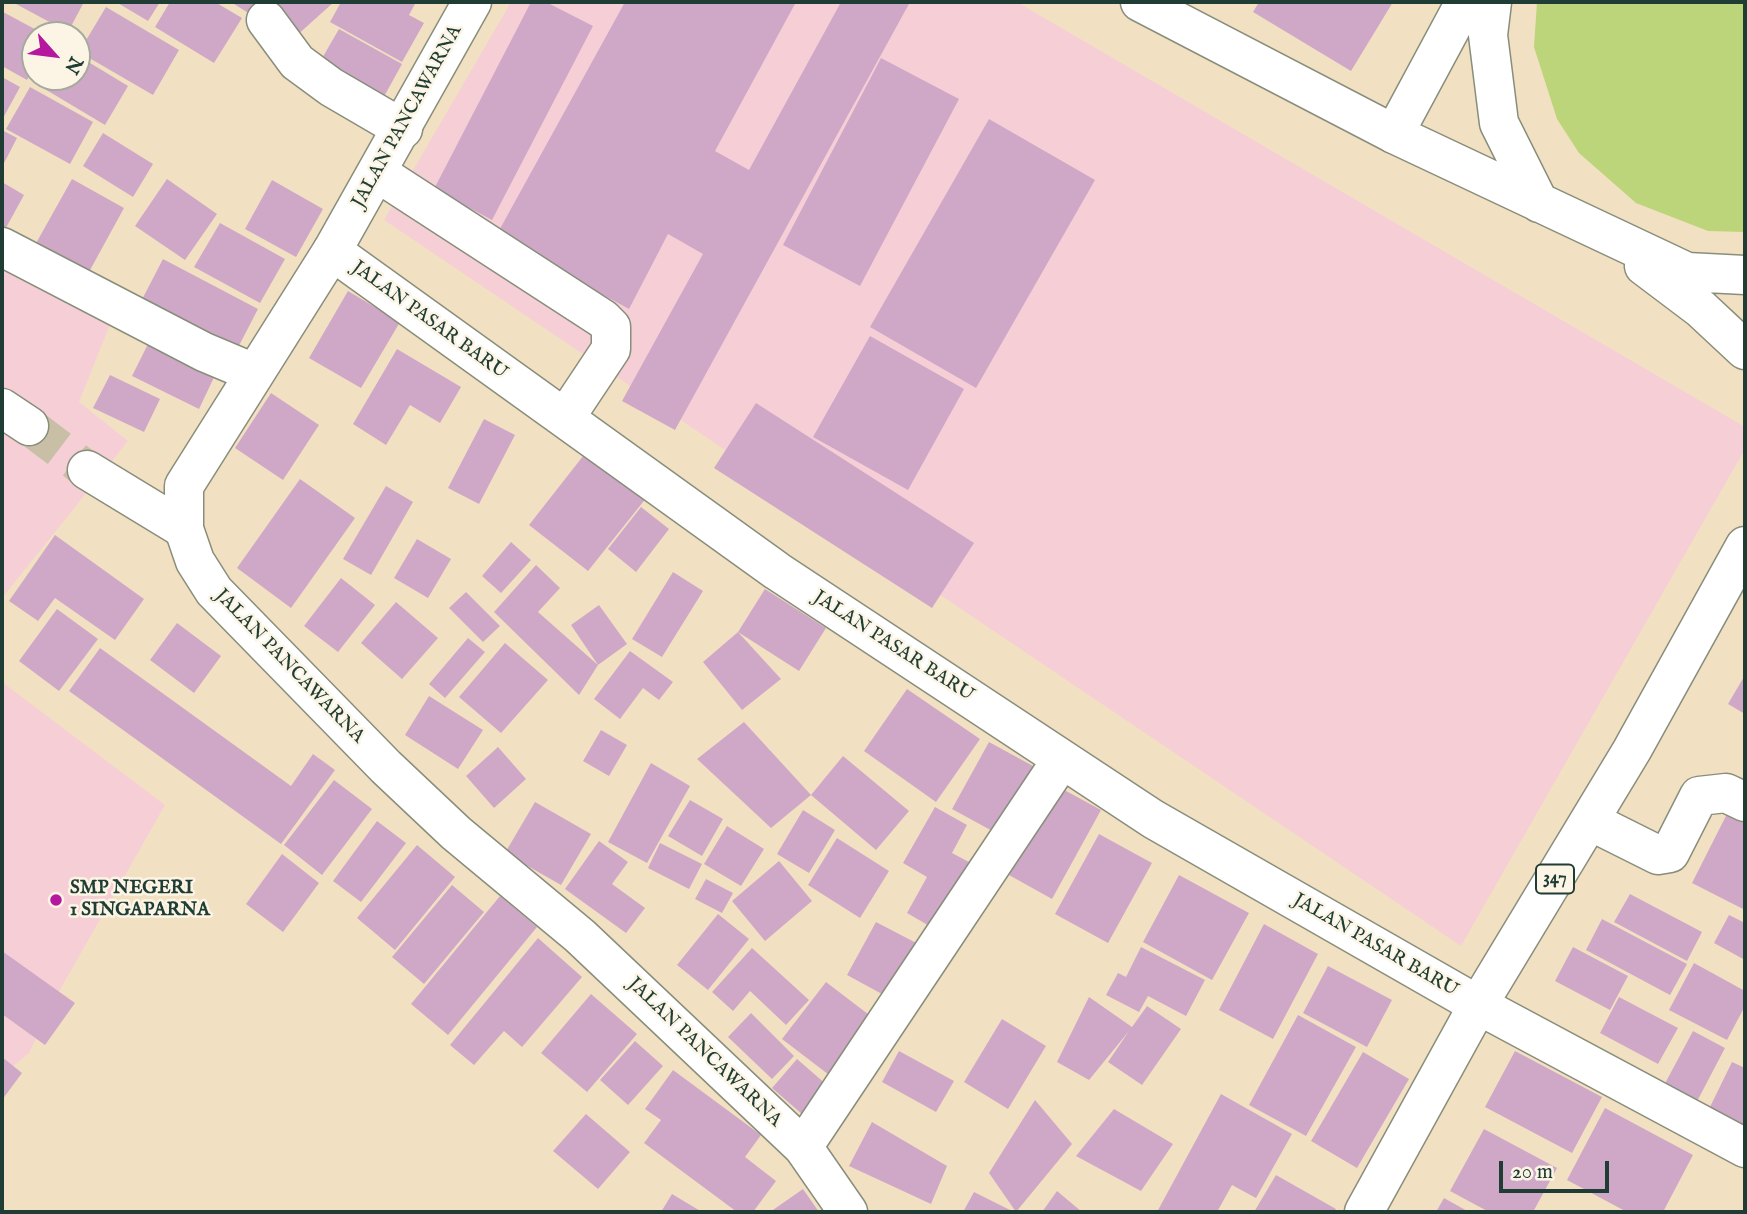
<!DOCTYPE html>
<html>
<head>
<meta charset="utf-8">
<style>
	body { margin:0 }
	#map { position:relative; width:1747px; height:1214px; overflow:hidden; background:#f2e0c2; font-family:"IM FELL English",serif }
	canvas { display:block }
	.frame { position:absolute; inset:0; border:4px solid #1f3d34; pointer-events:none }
	.north { position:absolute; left:21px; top:21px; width:70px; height:70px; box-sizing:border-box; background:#fcf5e5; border:2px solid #a4ab9e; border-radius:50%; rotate:118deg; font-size:19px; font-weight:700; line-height:28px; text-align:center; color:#1f3d34 }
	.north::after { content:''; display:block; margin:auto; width:24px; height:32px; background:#b5179e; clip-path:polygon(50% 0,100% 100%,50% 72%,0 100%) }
	.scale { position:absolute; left:1499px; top:1161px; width:110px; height:32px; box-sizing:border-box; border:4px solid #1f3d34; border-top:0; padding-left:9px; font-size:21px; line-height:24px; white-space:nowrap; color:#1f3d34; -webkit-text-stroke:5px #fcf5e5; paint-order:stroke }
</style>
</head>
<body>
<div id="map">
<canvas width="1747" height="1214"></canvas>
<div class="frame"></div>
<div class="north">N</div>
<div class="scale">20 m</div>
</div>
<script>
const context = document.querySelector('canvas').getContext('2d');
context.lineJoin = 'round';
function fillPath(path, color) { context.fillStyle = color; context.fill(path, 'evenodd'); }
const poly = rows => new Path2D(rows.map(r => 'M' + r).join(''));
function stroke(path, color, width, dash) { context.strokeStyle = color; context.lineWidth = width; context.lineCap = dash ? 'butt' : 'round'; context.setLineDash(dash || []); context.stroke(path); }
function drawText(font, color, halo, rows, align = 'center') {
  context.font = font + ' "IM FELL English",serif'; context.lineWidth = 5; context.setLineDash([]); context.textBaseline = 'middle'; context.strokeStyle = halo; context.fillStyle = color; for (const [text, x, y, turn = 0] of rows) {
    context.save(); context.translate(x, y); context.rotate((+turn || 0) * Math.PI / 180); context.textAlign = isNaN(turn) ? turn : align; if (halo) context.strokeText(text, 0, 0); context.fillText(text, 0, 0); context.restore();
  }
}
const built = poly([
	[511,2,1017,2,1745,427,1745,449,1461,946,384,220],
	[2,255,113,317,79,402,128,441,2,598],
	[2,682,165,805,57,995,29,1053,2,1076]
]);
const green = poly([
	[1537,2,1745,2,1745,232,1708,231,1636,203,1579,153,1557,119,1534,47]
]);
const building = poly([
	[18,2,84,2,68,32,16,4],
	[116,2,160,2,148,21],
	[170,2,215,2,242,18,214,63,155,27],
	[231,2,262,2,253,16],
	[271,2,334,2,295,37,267,5],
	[341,2,416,2,409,15,424,23,402,62,330,22],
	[531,2,546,2,593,26,492,220,434,189],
	[625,2,796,2,715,151,749,170,841,2,910,2,675,430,622,401,703,254,668,234,629,309,496,236],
	[1259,2,1393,2,1351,71,1253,12],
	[106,7,179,50,153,95,79,52],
	[3,12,46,35,35,35,35,65,27,80,2,66],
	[339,29,402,64,381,102,317,67],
	[77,55,128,86,105,125,33,82,36,77,77,77],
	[881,58,959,99,860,286,783,245],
	[2,77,20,87,2,120],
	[30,87,93,122,70,164,6,129],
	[989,119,1095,180,976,388,870,327],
	[2,130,17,138,2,167],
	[103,133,153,164,133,197,83,166],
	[72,179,124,208,83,283,30,254],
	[167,179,217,214,185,260,135,226],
	[272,180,323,209,296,257,245,229],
	[2,182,24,195,2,235],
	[220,223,285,259,260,303,194,267],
	[163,259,258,309,231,361,136,311],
	[348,291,400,322,361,388,309,358],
	[152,336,218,369,199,409,132,376],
	[870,336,964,389,908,490,813,437],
	[397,349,461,387,440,423,410,405,386,445,353,424],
	[110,375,160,399,144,432,93,408],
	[271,393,319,425,283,480,235,448],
	[756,403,974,543,932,608,714,468],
	[484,419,515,435,479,504,448,488],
	[587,451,647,497,588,571,529,525],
	[300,479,355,518,291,608,237,568],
	[386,486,413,502,371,575,343,559],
	[641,507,669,529,636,572,608,549],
	[55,535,144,599,115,640,55,598,38,621,9,601],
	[417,539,451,559,428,598,394,578],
	[511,542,531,560,501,593,482,576],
	[536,565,560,588,538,612,598,665,571,625,599,605,627,644,598,665,579,695,494,612],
	[673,572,703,591,662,657,632,639],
	[341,578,375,605,338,652,304,626],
	[765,589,826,628,799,671,738,632,781,679,742,710,703,662,738,632],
	[466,592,500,626,483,642,449,608],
	[396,602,438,638,402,679,361,643],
	[57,609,98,639,59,691,19,661],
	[177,623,221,656,194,693,150,660],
	[468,638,485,652,445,698,429,684],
	[505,643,548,680,501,733,459,697],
	[100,648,291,786,313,754,335,770,281,844,69,691],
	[630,651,673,682,659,700,643,688,620,719,594,699],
	[1745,675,1745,714,1728,704],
	[907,689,980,739,936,802,864,751],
	[429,696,483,730,458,769,405,735],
	[744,722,811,795,771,828,697,759],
	[601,730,627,745,609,776,583,761],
	[989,742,1044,772,1007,839,952,809],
	[498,747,526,779,494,808,466,776],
	[843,756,909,811,876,850,811,795],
	[651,763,690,786,647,863,608,842],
	[334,780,372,809,322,875,284,845],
	[1057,786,1101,810,1052,899,1009,875],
	[690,800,723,819,702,856,668,836],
	[535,802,591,834,561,885,505,853],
	[1733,802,1745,808,1745,910,1692,883],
	[935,807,967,825,952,853,982,869,945,935,907,913,927,877,903,863],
	[803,810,835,830,809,873,777,854],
	[377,821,406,843,361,902,333,881],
	[727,826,764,849,741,886,704,864],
	[1099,834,1152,863,1108,943,1055,914],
	[837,838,889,871,860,918,808,885],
	[599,841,628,862,612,884,645,908,626,933,565,889],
	[660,843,702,864,689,889,648,868],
	[417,845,455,877,395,950,357,918],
	[282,854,319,883,283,932,246,904],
	[779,861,812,901,765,941,732,901],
	[1179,875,1249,913,1212,980,1143,942],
	[706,879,733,893,722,913,695,899],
	[452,885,484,912,424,984,392,957],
	[1630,894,1702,932,1687,961,1614,922],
	[500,896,537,927,448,1035,411,1004],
	[718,914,749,939,708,990,677,965],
	[1729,915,1745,923,1745,960,1714,943],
	[1602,919,1687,964,1670,995,1586,950],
	[876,922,922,946,893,1000,847,975],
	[1264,924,1318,954,1273,1039,1219,1010],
	[538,938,582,977,522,1047,504,1031,474,1065,450,1045],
	[1141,947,1205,980,1186,1016,1148,996,1139,1012,1106,995,1118,973,1126,977],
	[1573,947,1628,976,1610,1010,1555,981],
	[752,948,809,1000,786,1025,750,991,733,1011,712,992],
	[2,951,75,1003,45,1045,2,1014],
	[1694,963,1745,991,1745,1006,1727,1040,1669,1010],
	[1328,966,1392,1000,1367,1047,1303,1013],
	[826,982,881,1024,837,1081,782,1039],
	[591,994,637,1034,587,1092,541,1053],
	[1089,997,1132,1027,1147,1006,1181,1029,1142,1085,1108,1062,1129,1031,1089,1080,1057,1062],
	[1619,997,1678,1028,1658,1064,1600,1033],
	[751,1013,794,1056,772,1079,728,1037],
	[1298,1015,1356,1047,1306,1136,1249,1105],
	[1002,1019,1046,1046,1008,1109,964,1082],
	[1693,1031,1725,1048,1693,1109,1661,1091],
	[635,1041,663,1066,628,1105,600,1080],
	[899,1051,954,1081,936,1112,882,1082],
	[1515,1051,1602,1097,1572,1153,1485,1107],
	[1363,1052,1409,1079,1357,1168,1311,1141],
	[2,1057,22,1073,2,1100],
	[797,1059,835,1092,810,1121,772,1088],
	[1732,1062,1745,1068,1745,1126,1709,1109],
	[673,1070,761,1135,745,1157,776,1181,753,1212,737,1212,644,1143,661,1120,645,1109],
	[1221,1094,1292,1134,1256,1198,1232,1185,1217,1212,1157,1212],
	[1035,1100,1072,1144,1016,1212,989,1173],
	[1605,1108,1693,1155,1663,1212,1627,1212,1567,1180],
	[1114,1109,1173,1144,1141,1191,1076,1156],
	[586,1114,630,1152,598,1189,553,1151],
	[872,1122,947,1166,931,1204,849,1166],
	[1484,1129,1557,1168,1533,1212,1489,1212,1450,1191],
	[1276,1175,1336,1209,1334,1212,1254,1212],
	[803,1189,819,1212,770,1212],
	[1057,1191,1082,1212,1042,1212],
	[974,1192,1014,1212,963,1212],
	[672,1194,702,1212,661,1212],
	[1444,1198,1469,1212,1436,1212]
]);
const minorTunnel = poly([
	[29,426,87,470]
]);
const minor = poly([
	[1140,2,1394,134],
	[266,20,297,62,331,87,403,129],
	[378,173,603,319,611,327,611,349,565,418],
	[2,247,204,352,254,373],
	[332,251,777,571,1153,819,1478,1005],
	[2,408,29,426],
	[87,470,184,529],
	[1590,821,1658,855,1670,853,1699,796,1726,793,1745,802],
	[803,1147,1062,759]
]);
const major = poly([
	[472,2,332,251,184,486,184,529,195,561,214,591,386,767,456,833,580,936,803,1147,848,1212],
	[1465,2,1394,134,1687,272,1745,275],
	[1492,2,1488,35,1499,123,1539,203],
	[1644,266,1701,309,1745,350],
	[1478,1005,1745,1148],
	[1364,1212,1478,1005,1632,750,1745,546]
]);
const markers = [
	[56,900,7,"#b5179e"]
];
const shields = [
	[1555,879,38]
];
const shieldNames = [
	["347",1555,879]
];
const streetNames = [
	["JALAN PANCAWARNA",408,117,-61],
	["JALAN PASAR BARU",429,321,36],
	["JALAN PASAR BARU",893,647,33],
	["JALAN PANCAWARNA",289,667,46],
	["JALAN PASAR BARU",1375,946,30],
	["JALAN PANCAWARNA",704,1053,44]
];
const poiNames = [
	["SMP NEGERI",70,889],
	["1 SINGAPARNA",70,911]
];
fillPath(built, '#f6cfd6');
fillPath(green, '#bcd57a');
fillPath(building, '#d0a8c7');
stroke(minorTunnel, '#c8bfa6', 38, [38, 19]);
stroke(minor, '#888e7b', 41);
stroke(major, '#888e7b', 41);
stroke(minor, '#fff', 38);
stroke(major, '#fff', 38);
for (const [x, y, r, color] of markers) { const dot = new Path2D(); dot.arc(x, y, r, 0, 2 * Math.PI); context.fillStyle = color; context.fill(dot); stroke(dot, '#fcf5e5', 2.5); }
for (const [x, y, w] of shields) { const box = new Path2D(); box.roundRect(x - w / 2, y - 14.5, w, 29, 5); context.fillStyle = '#fcf5e5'; context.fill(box); stroke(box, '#1f3d34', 2); }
drawText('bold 18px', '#1f3d34', null, shieldNames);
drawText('19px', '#1f3d34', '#fcf5e5', streetNames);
drawText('bold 19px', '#1f3d34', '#fcf5e5', poiNames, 'left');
</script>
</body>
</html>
